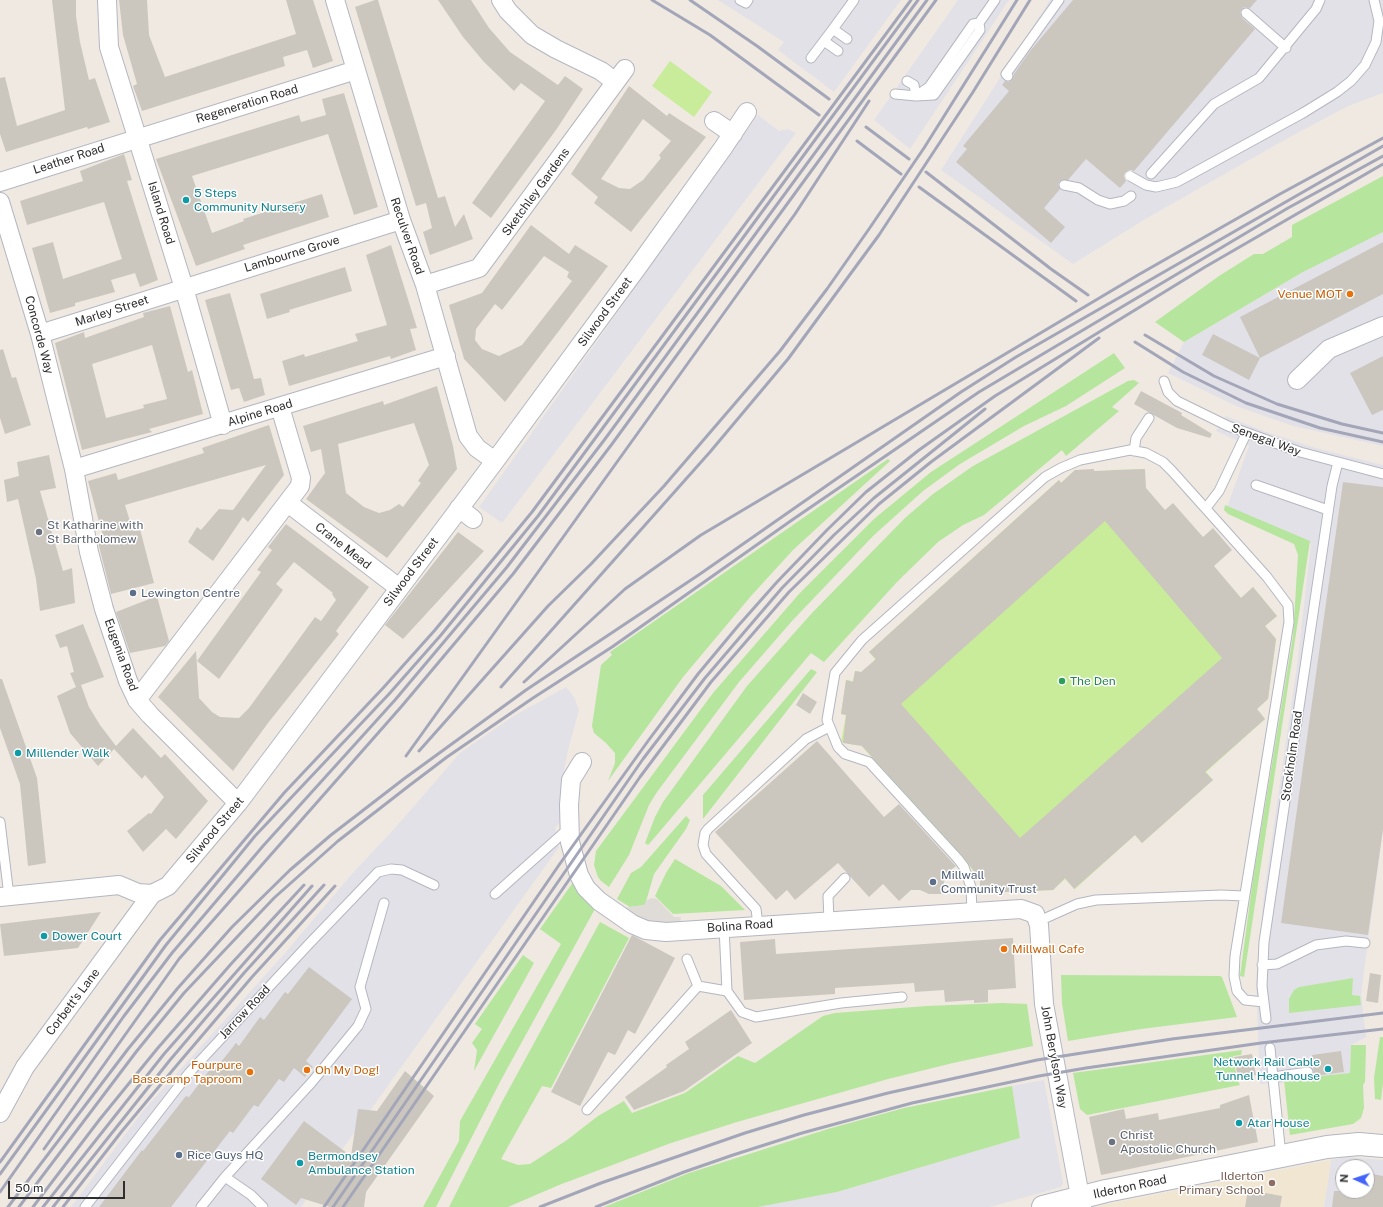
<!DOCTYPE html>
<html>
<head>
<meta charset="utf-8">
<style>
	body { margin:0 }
	#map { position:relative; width:1383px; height:1207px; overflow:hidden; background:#efe9e1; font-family:"Public Sans",sans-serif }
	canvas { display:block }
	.north { position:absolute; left:1335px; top:1159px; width:40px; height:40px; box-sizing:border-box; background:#fff; border:1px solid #ababab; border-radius:50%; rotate:273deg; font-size:11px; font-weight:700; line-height:16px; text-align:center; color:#2e2e2e }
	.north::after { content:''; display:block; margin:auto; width:14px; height:18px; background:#4264fb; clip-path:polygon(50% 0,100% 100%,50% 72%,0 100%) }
	.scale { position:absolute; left:8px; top:1181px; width:117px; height:18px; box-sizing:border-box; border:2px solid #2e2e2e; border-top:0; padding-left:5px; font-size:12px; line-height:14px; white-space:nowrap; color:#2e2e2e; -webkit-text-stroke:3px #fff; paint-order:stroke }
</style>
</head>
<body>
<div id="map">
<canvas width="1383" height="1207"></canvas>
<div class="north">N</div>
<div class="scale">50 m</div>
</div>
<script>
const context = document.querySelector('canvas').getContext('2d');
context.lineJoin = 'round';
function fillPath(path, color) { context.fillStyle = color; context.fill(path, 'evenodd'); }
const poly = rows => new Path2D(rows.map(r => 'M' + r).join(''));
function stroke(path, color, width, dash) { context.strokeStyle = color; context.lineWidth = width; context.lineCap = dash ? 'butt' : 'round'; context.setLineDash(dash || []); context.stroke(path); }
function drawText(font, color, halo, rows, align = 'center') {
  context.font = font + ' "Public Sans",sans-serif'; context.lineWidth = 3; context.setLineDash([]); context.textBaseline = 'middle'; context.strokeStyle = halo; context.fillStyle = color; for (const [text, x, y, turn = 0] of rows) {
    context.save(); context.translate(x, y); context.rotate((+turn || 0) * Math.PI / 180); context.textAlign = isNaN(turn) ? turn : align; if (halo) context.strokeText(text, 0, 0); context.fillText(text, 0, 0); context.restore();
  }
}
const industrial = poly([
	[718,0,901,0,834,92,778,50,784,42],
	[958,0,1009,0,910,149,874,120],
	[1050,0,1383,0,1383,93,1348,106,1288,138,1147,218,1073,264,941,170],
	[758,115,779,131,788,129,796,133,502,523,479,507],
	[1383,232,1383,446,1293,426,1236,406,1168,373,1184,342,1303,272],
	[1226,416,1266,432,1319,449,1383,465,1383,831,1361,994,1366,1037,1351,1045,1350,1073,1283,1083,1260,1084,1256,982,1264,893,1297,666,1311,544,1227,507,1249,446,1216,431],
	[566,687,574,697,579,710,567,754,562,782,564,820,555,827,559,847,301,1207,71,1207,142,1112,285,953,351,875,395,828,460,753,512,717],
	[1044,1080,1063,1183,1061,1187,990,1207,758,1207,837,1192,1020,1138,1012,1086],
	[1347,1157,1383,1160,1383,1207,1324,1207,1331,1160],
	[1343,1167,1367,1167,1367,1191,1343,1191]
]);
const education = poly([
	[1331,1160,1324,1207,1100,1207,1099,1206]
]);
const green = poly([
	[1383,176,1383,232,1303,272,1184,342,1155,322,1219,276,1254,254,1263,254,1292,237,1292,225],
	[1114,353,1125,368,1066,406,1024,426,960,464,923,491,873,536,792,621,739,682,657,792,649,805,629,855,609,887,601,881,598,877,594,865,596,851,713,693,799,594,874,519,931,472],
	[1134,380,1139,383,1112,407,1119,411,1066,456,1062,450,984,515,963,525,938,542,897,582,824,662,811,653,650,843,648,845,645,843,655,817,663,802,747,686,812,613,905,518,933,494,973,466,1128,381],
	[888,459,890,461,793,550,751,596,683,677,608,781,615,763,615,753,606,743,594,733,592,726,601,665,612,655,610,652],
	[1225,505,1310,541,1244,977,1240,976,1253,879,1293,636,1298,555,1294,544,1228,514,1224,510],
	[811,669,817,672,703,819,703,795],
	[686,816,690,820,686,829,654,874,645,905,630,907,617,899,631,873,641,867],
	[675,859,721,886,745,910,673,914,655,896,666,873],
	[574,881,596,907,501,1080,436,1207,423,1207,459,1141,460,1121,561,944,540,929],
	[600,922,629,938,551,1088,542,1086,501,1159,518,1165,530,1164,567,1140,598,1116,624,1101,632,1113,685,1093,738,1056,755,1063,823,1016,835,1013,927,1006,1002,1003,1027,1004,1033,1046,953,1063,888,1079,737,1122,671,1143,559,1185,508,1207,449,1207,503,1100],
	[523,955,534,963,474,1071,477,1050,472,1043,482,1029,475,1024],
	[1061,975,1220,976,1222,977,1237,1017,1141,1029,1068,1041,1062,1003],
	[1353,978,1352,995,1360,996,1361,1005,1289,1013,1289,999,1294,990,1299,987],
	[1380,1037,1383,1037,1383,1083,1381,1100,1375,1099,1374,1078],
	[1351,1045,1366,1045,1365,1082,1363,1085,1364,1108,1361,1118,1353,1124,1290,1135,1284,1080,1350,1073],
	[1242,1050,1241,1055,1233,1056,1237,1079,1240,1085,1087,1115,1080,1109,1073,1073],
	[1012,1086,1020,1138,837,1192,758,1207,604,1207,689,1173,828,1129,904,1108]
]);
const pitch = poly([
	[670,61,712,92,694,117,652,86],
	[1145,469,1145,480,1142,484,1241,598,1253,587,1277,616,1265,626,1276,639,1268,699,1257,709,1265,719,1206,772,1213,780,1142,843,1135,835,1075,889,1065,879,1053,890,980,893,980,878,858,742,854,745,841,742,846,715,841,714,846,680,853,681,855,671,867,673,875,659,869,652,1059,480,1061,483,1075,470,1094,483,1111,470]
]);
const plaza = poly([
	[651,898,657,899,674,917,681,917,680,925,652,925,623,908,644,905,646,901]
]);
const building = poly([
	[52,0,76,0,76,16,80,42,89,80,95,78,110,122,88,129,87,127,6,152,0,134,0,78,5,77,17,126,65,110],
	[119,0,147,0,149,35,165,77,296,34,286,0,313,0,333,61,313,68,307,50,283,57,285,66,142,111,133,86,137,84,123,35],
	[375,0,378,0,438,198,445,196,455,227,464,214,473,239,430,255,423,232,432,228,426,203,416,206,355,7],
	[438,0,471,0,489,28,510,52,558,85,565,76,583,89,556,130,491,218,472,203,545,101,521,83,514,91,484,62,463,37],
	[1073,0,1257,0,1250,8,1244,7,1240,12,1242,18,1255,29,1134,171,1130,170,1125,173,1124,176,1126,181,1120,188,1086,159,1068,180,1060,181,1058,184,1060,189,1044,208,1065,227,1051,243,956,162,967,149,963,146,1009,91,1002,85,1005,81,1009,82,1012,80,1014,74,1030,51],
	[629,86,667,116,669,113,706,137,631,232,594,203,598,197,571,174],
	[643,119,671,141,659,155,661,158,643,180,630,189,619,188,601,179],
	[344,93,378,207,354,215,328,134,192,176,212,233,244,221,243,219,322,194,329,217,243,245,245,249,196,266,156,159,299,115,301,122,326,115,322,99],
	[124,154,132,180,127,181,158,280,140,287,135,273,111,280,115,292,75,303,75,306,50,313,32,248,53,242,63,279,122,259,104,202,27,225,20,201,83,181,80,171],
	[531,225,569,254,575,245,608,266,505,402,464,359,449,305,482,293],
	[544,256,569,272,567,277,572,281,522,345,499,356,482,349,475,340,476,329,495,304,502,310],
	[1383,242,1383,294,1260,358,1240,317],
	[391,245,417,328,410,329,416,350,391,359,390,356,289,386,282,361,304,354,305,357,358,341,355,334,387,325,366,255],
	[345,267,352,291,289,310,290,312,267,319,260,294],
	[230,293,254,379,261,378,265,395,244,402,239,388,231,390,205,300],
	[170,306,188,372,192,370,203,414,149,429,152,432,82,450,55,343,84,332,85,338,144,317,143,313],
	[152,345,167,399,143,405,144,408,106,418,92,364],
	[1213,334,1260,358,1249,380,1202,355],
	[3,349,12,378,16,377,31,425,5,434,0,418,0,350],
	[1383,356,1383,410,1372,415,1350,373],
	[437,386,453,446,457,469,387,558,306,499,325,473,321,449,311,452,303,426,383,401,384,405],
	[414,423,429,465,418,481,421,483,403,507,399,504,390,510,379,513,364,507,346,493,338,444],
	[1141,391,1182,413,1181,415,1212,434,1210,438,1177,428,1134,404],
	[269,425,284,475,248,522,243,517,213,561,188,542,197,527,201,530,219,509,233,510,266,465,125,505,133,531,140,529,154,583,111,594,98,542,104,540,88,481,116,473,118,480,204,453,202,448],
	[49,455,56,488,40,491,63,571,72,568,75,603,40,611,36,579,18,499,7,502,4,480,19,476,17,462],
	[1094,469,1094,471,1145,469,1146,488,1165,510,1173,503,1203,537,1213,528,1232,550,1214,566,1241,598,1253,587,1277,616,1265,626,1276,639,1268,699,1257,709,1265,719,1205,772,1213,780,1142,843,1135,835,1074,889,1065,878,1053,890,980,893,980,879,962,855,862,746,843,743,846,715,841,714,846,680,853,682,855,671,861,672,876,659,869,652,1059,480,1061,483,1075,470],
	[1105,521,1222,658,1020,838,901,704],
	[1343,482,1383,487,1383,829,1368,935,1281,923],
	[286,524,369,587,336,631,339,634,268,723,233,771,158,697,196,651,199,698,212,712,220,717,239,718,249,708,315,617,321,621,336,600,332,594,333,593,294,562,276,584,283,590,219,679,197,661,261,572,257,570,272,550,268,547],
	[458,532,484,551,403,639,385,625],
	[157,596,169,641,165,646,130,653,116,612],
	[83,624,104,677,81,685,89,707,100,725,116,746,133,728,161,758,165,754,208,801,176,839,166,829,143,852,127,831,149,813,151,814,164,797,145,775,142,779,114,749,98,766,70,733,57,696,76,687,70,673,74,672,67,646,60,648,55,635],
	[0,679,2,679,37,778,46,863,28,866,20,784,0,728],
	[803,693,817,702,810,714,796,705],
	[817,741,884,817,899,804,953,863,956,866,946,874,941,894,929,894,920,890,911,890,899,901,883,884,869,897,838,863,795,900,787,890,776,900,715,832],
	[101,912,78,948,4,956,0,924],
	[632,935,675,958,635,1034,628,1030,615,1055,608,1052,580,1106,551,1092],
	[1013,938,1016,988,988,990,988,1002,974,1003,974,1000,945,1002,944,990,915,992,914,983,835,988,835,994,744,1000,740,942,775,939,776,954],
	[309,967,352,999,306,1061,313,1067,305,1077,294,1068,284,1082,279,1079,258,1107,254,1105,233,1133,230,1131,171,1207,99,1207,142,1150,143,1151,186,1096,189,1097,211,1068,214,1071,236,1043,239,1046,260,1017,264,1020,285,992,288,994],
	[1370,973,1381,975,1378,1003,1366,1001],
	[731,1010,752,1043,684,1091,634,1110,625,1097,667,1067,666,1065,689,1049,685,1042],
	[1341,1051,1344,1072,1314,1076,1312,1055],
	[1252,1054,1256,1075,1238,1078,1234,1057],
	[405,1071,434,1096,366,1192,364,1207,330,1207,301,1198,296,1205,261,1179,304,1121,351,1156,358,1109,377,1111],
	[1249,1095,1258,1142,1101,1175,1089,1117,1124,1109,1126,1119,1158,1113,1159,1120,1220,1108,1220,1105],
	[1367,1173,1383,1176,1383,1207,1332,1207,1334,1191,1367,1191],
	[1248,1190,1282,1196,1280,1207,1245,1207]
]);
const service = poly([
	[740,0,746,3,748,0],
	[1246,13,1286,48],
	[979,23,995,0],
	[847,39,833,29,854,0],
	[824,41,838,51],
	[811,58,833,29],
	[1008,76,1006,74,1059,0],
	[895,94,916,96,934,95,980,30,979,23,973,24,929,87,916,96,914,85,907,81],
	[1303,113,1337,92,1351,81,1365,65,1376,42,1379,21,1374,0],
	[1151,174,1214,104,1259,78,1316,9,1320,0],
	[1064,185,1079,188,1098,200,1110,204,1124,201,1131,196],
	[1164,381,1168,392,1177,401,1228,426,1300,452,1383,474],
	[1134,451,1136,438,1149,418],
	[1256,485,1328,510],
	[1206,508,1219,491,1246,434],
	[0,822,9,896],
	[495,894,569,828],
	[972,912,971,887,964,867,958,859,869,762,845,754,838,747,827,720,835,673,862,640,1045,477,1061,468,1080,460,1130,450,1146,453,1163,462,1172,471,1267,577,1288,605,1289,622,1235,956,1234,976,1237,991,1245,1000,1264,1002],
	[829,921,828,896,845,878],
	[1039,921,1077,904,1096,900,1221,895,1244,896],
	[758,925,756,909,706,854,703,845,705,833,708,829,806,739,829,727],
	[724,927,727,991],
	[687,959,698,986],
	[1262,965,1277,964,1316,945,1346,941,1365,943],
	[698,986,727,991,742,1012,756,1017,841,1003,902,997],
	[1266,1019,1262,986,1264,942,1332,486,1338,462],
	[1270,1048,1281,1156],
	[1273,1077,1308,1072],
	[587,1110,698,986],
	[225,1177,251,1195,263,1207],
	[85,1207,189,1073,308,945,378,872,391,869,402,870,434,885],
	[201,1207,225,1177,312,1082,358,1026,366,1009,360,987,384,903]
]);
const minor = poly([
	[107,0,109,47,184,288,223,425],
	[335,0,401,220,425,285,468,436,477,448,495,461],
	[501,0,508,11,532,35,556,49,601,71,614,81],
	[714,121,733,134],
	[0,182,356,70],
	[0,202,40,334,74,469,89,552,104,609,128,681,137,700,150,715,238,803],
	[425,285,479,268,625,69],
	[40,334,401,220],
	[1297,380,1329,349,1383,326],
	[74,469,446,356],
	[288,503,399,588],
	[459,508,473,519],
	[137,700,300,486,301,478,280,407],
	[582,762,571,780,569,805,570,842,579,875,586,888,599,901,632,924,646,930,666,932,1021,909,1035,914,1039,925,1044,1004,1082,1207],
	[0,897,119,885,138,893,152,894,168,886,238,803,495,461,637,268,723,148,747,112],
	[0,1113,25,1067,152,894]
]);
const tertiary = poly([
	[1043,1207,1106,1191,1327,1147,1359,1144,1383,1146]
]);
const rail = poly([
	[652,0,710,35,819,115],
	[690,0,757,46,829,99],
	[866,127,909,159],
	[857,141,901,174],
	[926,172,1051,269,1088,295],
	[919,187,1076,301],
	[1145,335,1214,376,1277,404,1342,424,1383,433],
	[1135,342,1183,372,1246,403,1320,428,1383,442],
	[524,682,625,589,701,535,1138,275,1280,194,1383,138],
	[501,687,710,452,788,359,879,235,973,92,1030,0],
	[419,751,548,606,591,564,664,486,780,351,827,289,869,229,924,148,1017,0],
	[406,756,795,214,869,101],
	[44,1149,179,959,401,707,513,574,612,444,936,0],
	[0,1162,160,940,284,793,384,687,435,630,532,512,911,0],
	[0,1174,166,945,255,836,389,694,441,635,538,516,918,0],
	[0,1192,124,1016,172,953,263,846,395,700,507,567,605,439,927,0],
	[8,1207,128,1049,177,989,232,927,290,870,331,835,405,778,526,690,700,574,961,392,1016,357,1383,146],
	[19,1207,136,1052,184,993,274,898,338,841,410,785,447,757,533,698,612,647,792,520,979,392,1288,208,1383,156],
	[33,1207,100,1119,157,1049,231,964,304,885],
	[43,1207,164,1054,312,886],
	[53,1207,170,1060,244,973,324,885],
	[63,1207,122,1131,177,1065,252,977,335,886],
	[324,1207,559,865,648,741,698,674,738,626,777,582,827,530,866,492,919,450,995,396,1205,267,1383,164],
	[333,1207,643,759,705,678,782,588,834,535,874,498,985,409],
	[343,1207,640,777,711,682,789,592,879,504,931,462,1099,338],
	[540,1207,601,1183,745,1133,804,1115,888,1093,1037,1060,1172,1039,1383,1013],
	[596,1207,684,1172,733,1155,802,1133,912,1103,1039,1076,1086,1068,1261,1043,1383,1029]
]);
const serviceBridge = poly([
	[1130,176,1146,185,1156,187,1177,182,1303,113]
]);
const markers = [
	[186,200,4,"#0f9aa8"],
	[1350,294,4,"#e8710a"],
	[39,532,4,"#6b7280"],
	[133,593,4,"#5c6f8a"],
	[1062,681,4,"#2e9e5b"],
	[18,753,4,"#0f9aa8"],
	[933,882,4,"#5c6f8a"],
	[44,936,4,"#0f9aa8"],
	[1004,949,4,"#e8710a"],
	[1328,1069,4,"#0f9aa8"],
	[307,1070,4,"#e8710a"],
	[250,1072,4,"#e8710a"],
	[1239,1123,4,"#0f9aa8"],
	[1112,1142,4,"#6b7280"],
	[179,1155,4,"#5c6f8a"],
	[300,1163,4,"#0f9aa8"],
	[1272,1183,4,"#8d6e63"]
];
const streetNames = [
	["Regeneration Road",247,104,-17],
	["Leather Road",69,159,-18],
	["Sketchley Gardens",536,192,-54],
	["Island Road",161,213,73],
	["Reculver Road",407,236,71],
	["Lambourne Grove",292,254,-17],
	["Marley Street",112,311,-18],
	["Silwood Street",605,312,-54],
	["Concorde Way",39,335,75],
	["Alpine Road",260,413,-17],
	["Senegal Way",1266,440,20],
	["Crane Mead",343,546,38],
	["Silwood Street",411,572,-53],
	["Eugenia Road",121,655,70],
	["Stockholm Road",1292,756,-82],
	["Silwood Street",215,830,-50],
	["Bolina Road",740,926,-4],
	["Corbett's Lane",73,1002,-53],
	["Jarrow Road",245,1012,-47],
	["John Berylson Way",1054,1057,80],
	["Ilderton Road",1130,1187,-12]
];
const cultureNames = [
	["5 Steps",194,193],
	["Community Nursery",194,207],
	["Millender Walk",26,753],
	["Dower Court",52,936],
	["Network Rail Cable",1320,1062,"right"],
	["Tunnel Headhouse",1320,1076,"right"],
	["Atar House",1247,1123],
	["Bermondsey",308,1156],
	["Ambulance Station",308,1170]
];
const foodNames = [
	["Venue MOT",1342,294],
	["Millwall Cafe",1012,949,"left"],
	["Fourpure",242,1065],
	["Basecamp Taproom",242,1079],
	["Oh My Dog!",315,1070,"left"]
];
const worshipNames = [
	["St Katharine with",47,525],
	["St Bartholomew",47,539],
	["Christ",1120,1135],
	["Apostolic Church",1120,1149]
];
const serviceNames = [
	["Lewington Centre",141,593],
	["Millwall",941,875],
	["Community Trust",941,889],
	["Rice Guys HQ",187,1155]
];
const leisureNames = [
	["The Den",1070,681]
];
const educationNames = [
	["Ilderton",1264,1176],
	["Primary School",1264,1190]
];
fillPath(industrial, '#e3e1e8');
fillPath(education, '#f0e6d1');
fillPath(green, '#b6e59e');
fillPath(pitch, '#c9ec9a');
fillPath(plaza, '#dfdcd8');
fillPath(building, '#cbc7bf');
stroke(service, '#b4b7c1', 11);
stroke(minor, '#b4b7c1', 20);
stroke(tertiary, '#b4b7c1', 24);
stroke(service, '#fff', 9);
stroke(minor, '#fff', 18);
stroke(tertiary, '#fff', 22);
stroke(rail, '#a3a6b8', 3);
stroke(serviceBridge, '#b4b7c1', 11, []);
stroke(serviceBridge, '#fff', 9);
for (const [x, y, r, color] of markers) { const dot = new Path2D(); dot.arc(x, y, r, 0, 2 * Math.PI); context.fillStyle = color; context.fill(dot); stroke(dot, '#fff', 1.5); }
drawText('12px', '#2e2e2e', '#fff', streetNames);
drawText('12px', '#0d838f', '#fff', cultureNames, 'left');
drawText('12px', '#c56008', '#fff', foodNames, 'right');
drawText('12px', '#5b616d', '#fff', worshipNames, 'left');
drawText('12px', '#4e5e75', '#fff', serviceNames, 'left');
drawText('12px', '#27864d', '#fff', leisureNames, 'left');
drawText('12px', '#785e54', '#fff', educationNames, 'right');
</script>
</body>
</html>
